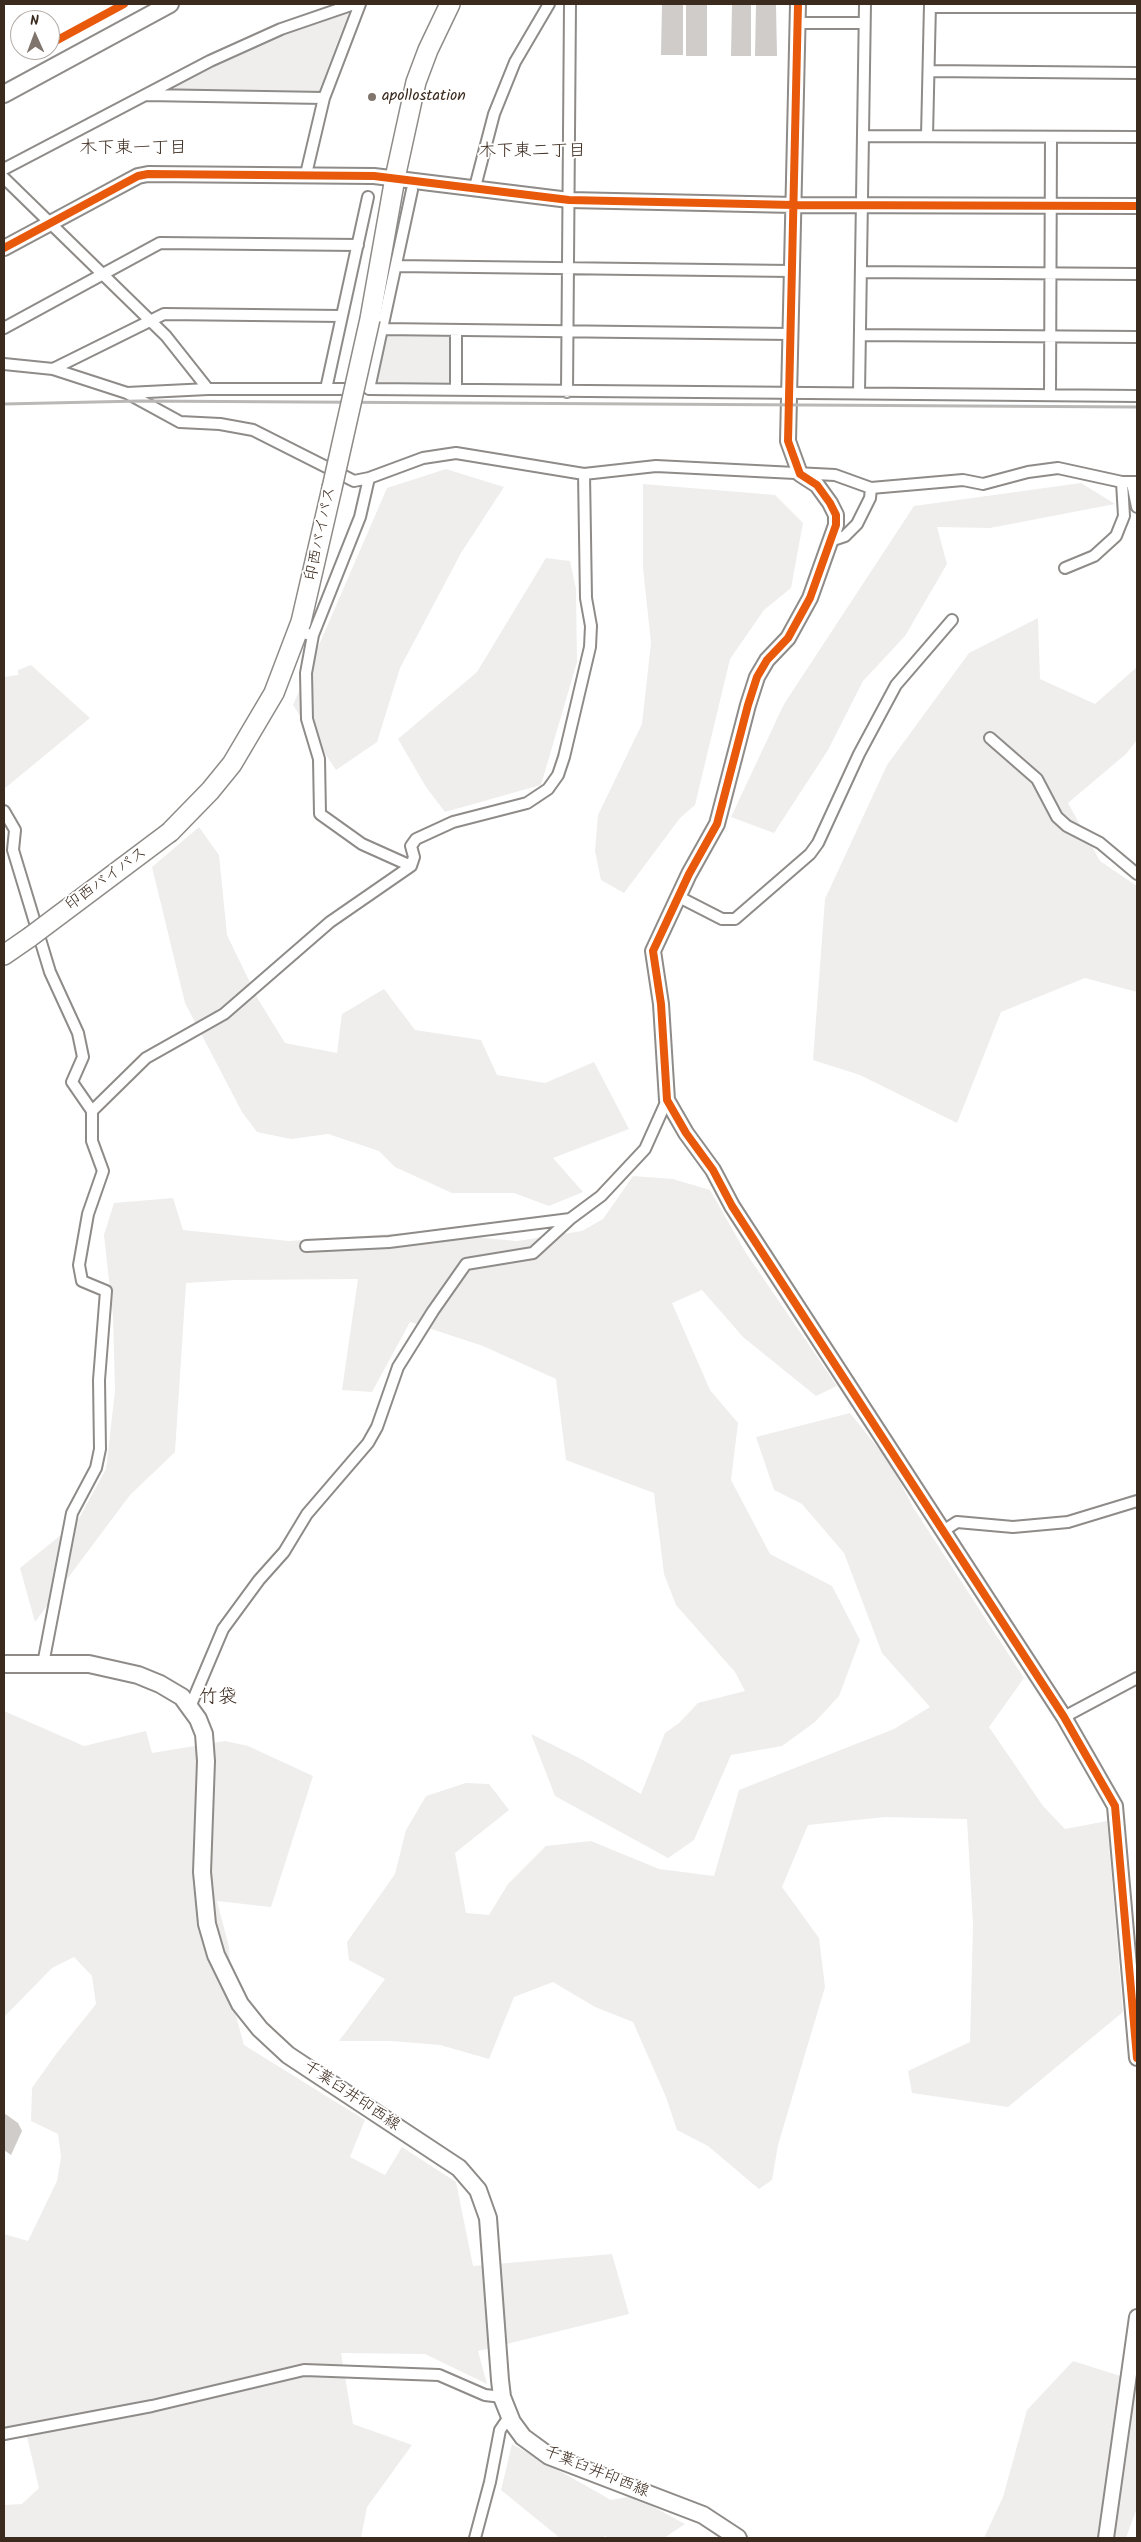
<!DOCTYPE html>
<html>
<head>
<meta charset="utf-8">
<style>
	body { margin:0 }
	#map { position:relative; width:1141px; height:2542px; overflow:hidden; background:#fff; font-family:Kalam,sans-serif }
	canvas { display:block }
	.frame { position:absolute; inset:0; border:5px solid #3b2a1e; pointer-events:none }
	.north { position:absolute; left:10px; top:10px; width:50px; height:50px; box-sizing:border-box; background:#fff; border:1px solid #b1aaa5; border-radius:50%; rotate:358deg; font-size:14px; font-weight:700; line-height:20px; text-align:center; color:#3b2a1e }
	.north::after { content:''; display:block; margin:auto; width:18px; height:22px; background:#80756d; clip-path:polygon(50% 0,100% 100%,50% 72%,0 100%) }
</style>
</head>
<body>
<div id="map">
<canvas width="1141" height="2542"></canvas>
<div class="frame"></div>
<div class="north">N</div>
</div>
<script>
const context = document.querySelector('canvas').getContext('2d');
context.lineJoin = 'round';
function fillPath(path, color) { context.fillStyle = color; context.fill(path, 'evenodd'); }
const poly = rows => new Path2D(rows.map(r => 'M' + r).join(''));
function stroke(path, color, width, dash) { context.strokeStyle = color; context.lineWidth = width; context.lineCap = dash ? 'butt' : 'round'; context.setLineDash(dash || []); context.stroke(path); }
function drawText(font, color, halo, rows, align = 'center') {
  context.font = font + ' Kalam,"Klee One",sans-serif'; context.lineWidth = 4; context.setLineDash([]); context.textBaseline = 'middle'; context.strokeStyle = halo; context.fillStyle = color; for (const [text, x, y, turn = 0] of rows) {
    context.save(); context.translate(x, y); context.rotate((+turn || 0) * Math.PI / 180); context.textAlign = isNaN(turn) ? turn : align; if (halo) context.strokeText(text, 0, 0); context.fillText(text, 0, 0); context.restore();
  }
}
const built = poly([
	[349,12,319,91,161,91,272,39],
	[451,333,452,385,375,384,384,335],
	[446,469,504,487,461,553,400,668,377,742,336,770,293,705,387,488],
	[1081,483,1115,504,990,528,937,527,947,564,905,636,863,681,828,750,774,833,731,817,784,704,914,506],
	[643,484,775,495,803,523,791,588,764,610,730,659,695,805,680,818,624,893,601,880,595,851,598,815,642,724,651,643,643,568],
	[546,558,570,561,576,589,577,662,541,785,445,812,426,787,398,739,477,672],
	[1038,618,1040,679,1095,704,1137,667,1137,740,1126,754,1068,803,1100,861,1137,886,1137,992,1085,978,1001,1012,957,1123,860,1075,813,1060,825,899,887,765,969,653],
	[31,665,90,718,4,789,4,677,18,675,18,670],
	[199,827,219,855,227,935,258,999,285,1043,337,1053,342,1014,384,989,415,1030,481,1040,497,1075,545,1083,594,1062,629,1129,553,1158,583,1192,549,1206,514,1193,452,1193,395,1167,379,1151,328,1134,291,1139,257,1132,242,1112,185,1003,152,867],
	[633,1176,673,1179,710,1190,746,1253,837,1386,816,1396,743,1337,702,1290,672,1303,710,1390,738,1423,731,1480,770,1554,832,1586,860,1640,839,1696,815,1722,782,1746,731,1755,694,1840,668,1858,555,1796,531,1734,581,1759,641,1794,665,1733,679,1723,698,1703,745,1691,735,1672,676,1605,664,1574,654,1493,566,1460,556,1379,483,1346,410,1322,372,1392,342,1390,358,1279,236,1280,186,1283,175,1452,130,1495,35,1622,20,1568,77,1522,106,1469,115,1391,113,1316,104,1235,114,1203,173,1198,183,1230,289,1241,419,1232,517,1241,582,1231,603,1219],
	[850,1413,890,1463,913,1507,1024,1678,989,1727,1043,1806,1065,1829,1107,1821,1123,2012,1008,2107,912,2093,908,2071,970,2042,973,1925,967,1819,885,1817,808,1825,782,1887,819,1938,825,1987,778,2145,772,2180,759,2189,708,2146,677,2130,666,2097,633,2022,595,2007,553,1982,514,1997,489,2059,440,2045,391,2041,339,2041,385,1979,349,1960,347,1942,395,1874,406,1830,426,1796,466,1783,489,1784,509,1810,455,1853,466,1913,489,1915,508,1884,546,1846,591,1841,659,1869,714,1876,739,1790,894,1729,930,1707,882,1653,844,1553,802,1504,774,1490,756,1437],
	[4,1711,84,1746,146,1731,152,1753,225,1741,248,1746,313,1776,271,1907,217,1901,229,1947,232,2001,244,2045,365,2120,350,2157,385,2175,402,2147,456,2182,473,2266,612,2254,629,2314,478,2351,487,2384,425,2354,341,2353,353,2424,412,2445,367,2507,361,2538,4,2538,4,2505,22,2504,39,2488,24,2424,4,2429,4,2234,28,2241,57,2181,61,2157,58,2134,31,2121,32,2088,56,2054,96,2004,92,1976,74,1957,52,1968,4,2017],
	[1073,2361,1136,2381,1137,2375,1137,2508,1126,2538,984,2538,1003,2497,1027,2410],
	[512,2444,611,2500,633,2496,685,2524,664,2538,611,2538,605,2536,602,2538,560,2538,501,2490]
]);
const water = poly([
	[662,4,683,4,683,55,661,55],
	[686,4,707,5,707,56,686,56],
	[732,4,751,5,751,56,731,56],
	[756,4,776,5,777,56,755,56],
	[4,2113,18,2123,22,2131,11,2155,4,2150]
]);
const street = poly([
	[930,7,1137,7],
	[798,23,864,23],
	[929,71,1137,73],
	[146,95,324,98],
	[864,136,1137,137],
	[927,136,930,4],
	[4,169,210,61,281,29,354,4],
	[306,174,324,98,360,4],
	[4,178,166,336,208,389,357,389],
	[475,187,494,114,515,62,549,4],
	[412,190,369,389,1137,396],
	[396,266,791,271],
	[861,272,1137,274],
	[4,328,160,243,358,245],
	[382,329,790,334],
	[860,335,1137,337],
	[4,364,53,369,127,393,208,389],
	[53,369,164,314,342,316],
	[326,389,368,197],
	[456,390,456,330],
	[567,392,570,4],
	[127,393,180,422,220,424,253,430,354,481,369,478,423,458,456,453,584,474,656,466,835,475,871,488,963,480,983,484,1028,472,1058,468,1122,482,1137,482],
	[859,393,865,4],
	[1050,395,1051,137],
	[1132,483,1137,507],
	[833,540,845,536,857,524,870,498,871,488],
	[1065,568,1094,556,1116,536,1124,516,1122,482],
	[307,634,313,635,360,517,369,478],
	[313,635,306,673,307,719,319,759,320,814,362,844,411,866],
	[990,738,1037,779,1057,817,1067,826,1100,843,1137,874],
	[4,811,15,830,13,850,50,972,78,1033,83,1057,72,1082,92,1111,92,1141,103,1171,88,1214,79,1265,82,1281,106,1291,99,1380,100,1449,96,1468,72,1513,43,1664],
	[679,897,722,919,735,919,810,854,818,843,859,754,896,685,952,620],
	[92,1111,146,1058,224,1014,330,922,411,866,414,857,411,846,416,839,453,822,527,803,548,789,558,775,564,757,590,647,591,626,586,598,584,474],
	[306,1246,389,1242,570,1219,601,1196,645,1149,667,1100],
	[943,1531,957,1522,1013,1527,1068,1522,1137,1501],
	[190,1707,223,1629,259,1580,284,1552,307,1514,368,1443,377,1427,398,1367,433,1311,466,1264,533,1253,570,1219],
	[1064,1717,1137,1678],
	[4,2434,152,2406,304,2370,439,2375,485,2395,502,2397],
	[475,2538,490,2482,500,2430,509,2417]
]);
const secondary = poly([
	[798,4,788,441,800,474,817,485,830,503,836,515,836,525,810,598,788,638,767,660,757,677,748,705,717,824,689,874,653,951,661,1004,667,1100,686,1133,713,1170,732,1206,1064,1717,1115,1806,1137,2058],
	[4,248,138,176,148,174,374,176,569,200,794,205,1137,206],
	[1106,2538,1137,2317]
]);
const primary = poly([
	[4,94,170,4],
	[4,1664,89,1664,138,1675,160,1684,182,1697,198,1719,204,1734,206,1761,202,1872,207,1924,216,1955,240,2004,260,2029,288,2055,459,2168,478,2190,488,2218,500,2380,502,2397,512,2422,523,2437,549,2456,703,2515,738,2538]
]);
const highway = poly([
	[370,319,395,178,416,82,428,50,450,4],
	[170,832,210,791,232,764,274,693,301,622,332,488],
	[4,955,30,937]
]);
const rail = poly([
	[4,404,140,401,1137,407]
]);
const highwayBridge = poly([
	[332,488,370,319],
	[30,937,170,832]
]);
const cycleway = poly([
	[798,4,788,441,800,474,817,485,830,503,836,515,836,525,810,598,788,638,767,660,757,677,748,705,717,824,689,874,653,951,661,1004,667,1100,686,1133,713,1170,732,1206,1064,1717,1115,1806,1137,2058],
	[50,44,124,4],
	[4,248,138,176,148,174,374,176,569,200,794,205,1137,206]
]);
const markers = [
	[372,97,5,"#80756d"]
];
const poiNames = [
	["apollostation",382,97]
];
const streetNames = [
	["印西バイパス",322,534,-78],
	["印西バイパス",107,880,-36],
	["千葉臼井印西線",351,2097,34],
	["千葉臼井印西線",596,2473,22]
];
const neighbourhoodNames = [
	["木下東一丁目",133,150],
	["木下東二丁目",532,153]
];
const quarterNames = [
	["竹袋",218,1699]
];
fillPath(built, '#efeeed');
fillPath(water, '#d0ccca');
stroke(street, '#8e8b88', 14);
stroke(secondary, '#8e8b88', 18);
stroke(primary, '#8e8b88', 20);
stroke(highway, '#8e8b88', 22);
stroke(street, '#fff', 10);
stroke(secondary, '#fff', 14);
stroke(primary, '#fff', 16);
stroke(highway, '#fff', 19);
stroke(rail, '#b9b8b6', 3);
stroke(highwayBridge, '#8e8b88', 22, []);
stroke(highwayBridge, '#fff', 19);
stroke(cycleway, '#e8590c', 8);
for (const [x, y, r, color] of markers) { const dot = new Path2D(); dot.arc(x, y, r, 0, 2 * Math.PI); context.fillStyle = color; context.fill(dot); stroke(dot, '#fff', 2); }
drawText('16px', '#3b2a1e', '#fff', poiNames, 'left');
drawText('16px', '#3b2a1e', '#fff', streetNames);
drawText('18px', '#3b2a1e', '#fff', neighbourhoodNames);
drawText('19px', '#3b2a1e', '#fff', quarterNames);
</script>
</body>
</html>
